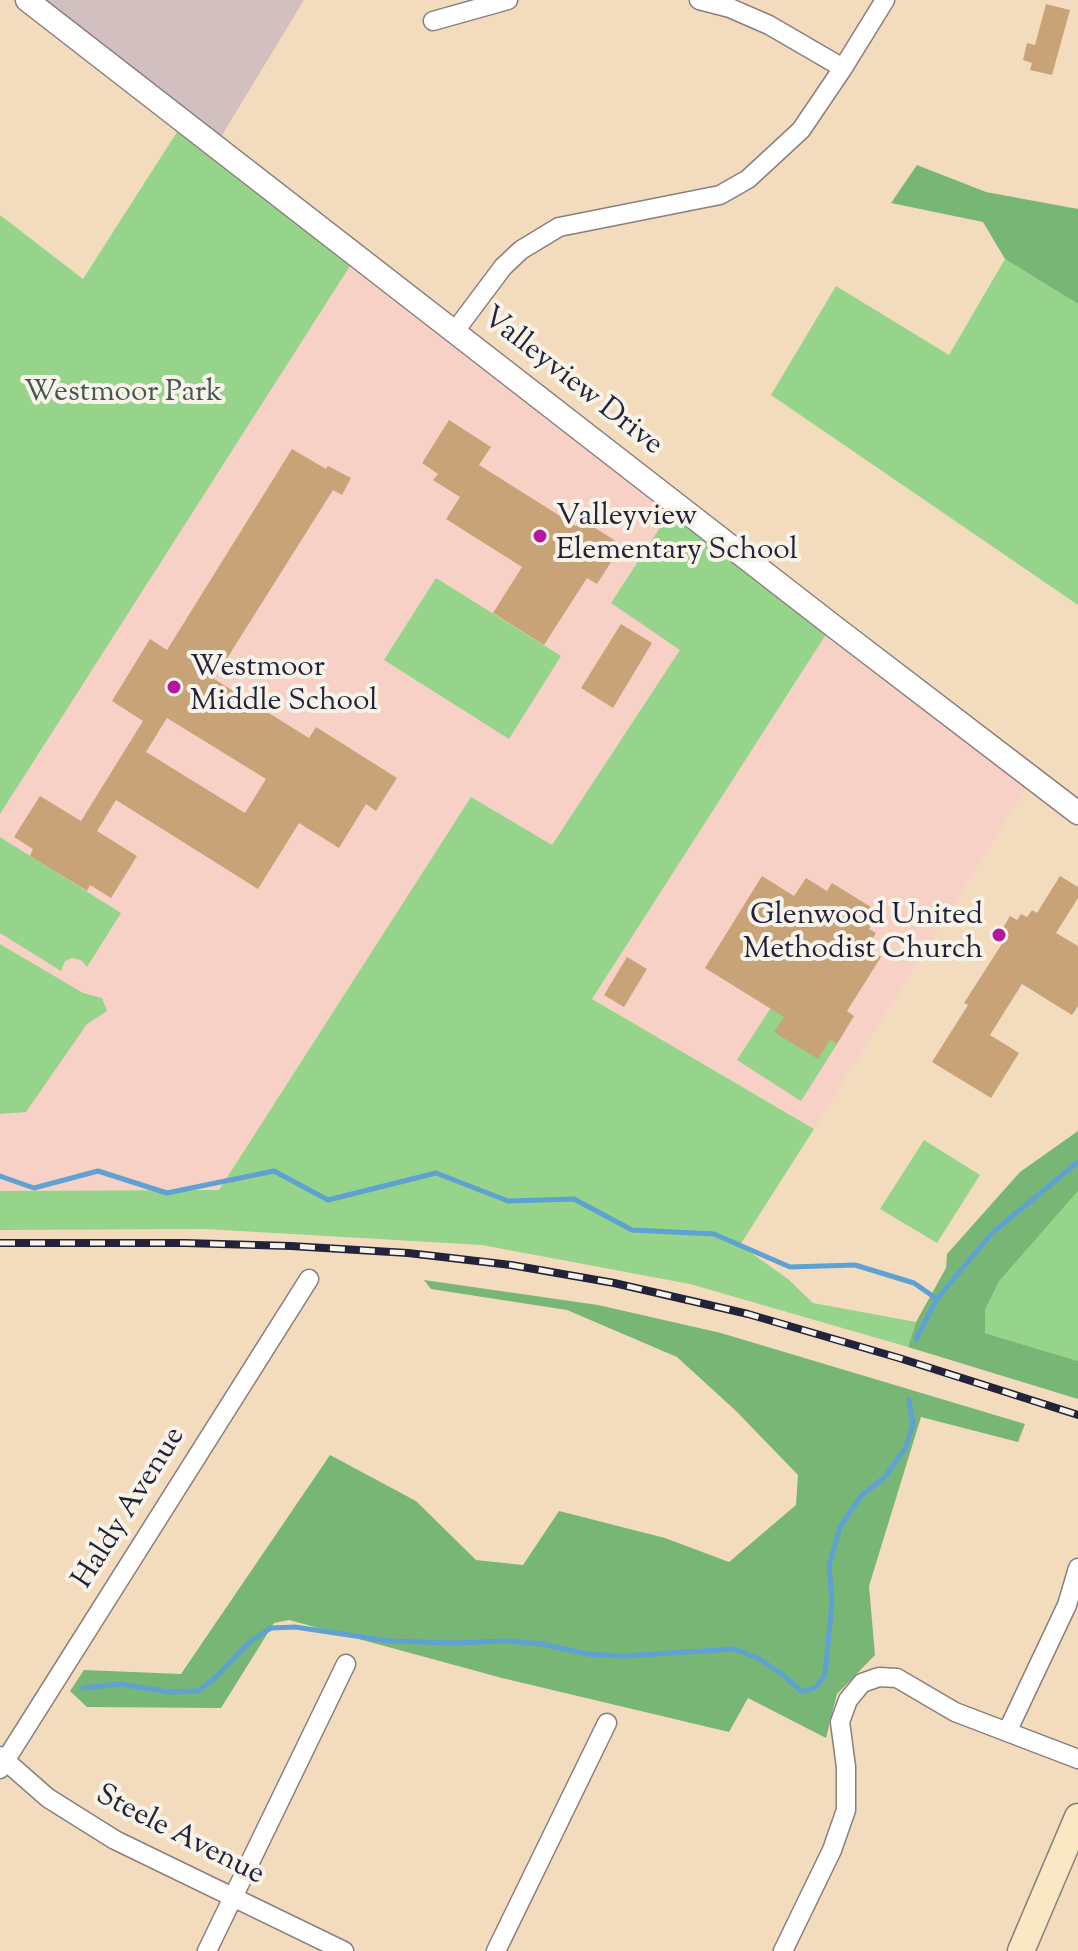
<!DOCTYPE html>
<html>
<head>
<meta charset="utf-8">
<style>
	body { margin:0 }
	canvas { display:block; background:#f3dcbe }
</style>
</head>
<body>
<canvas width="1078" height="1951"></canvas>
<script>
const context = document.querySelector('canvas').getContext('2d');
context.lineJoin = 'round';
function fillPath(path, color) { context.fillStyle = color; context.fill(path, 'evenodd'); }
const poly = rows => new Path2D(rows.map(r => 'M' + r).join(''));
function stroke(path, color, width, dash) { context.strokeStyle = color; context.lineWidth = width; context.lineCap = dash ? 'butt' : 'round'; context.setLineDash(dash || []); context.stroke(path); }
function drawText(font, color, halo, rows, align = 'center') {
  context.font = font + ' "Sorts Mill Goudy",serif'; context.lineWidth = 8; context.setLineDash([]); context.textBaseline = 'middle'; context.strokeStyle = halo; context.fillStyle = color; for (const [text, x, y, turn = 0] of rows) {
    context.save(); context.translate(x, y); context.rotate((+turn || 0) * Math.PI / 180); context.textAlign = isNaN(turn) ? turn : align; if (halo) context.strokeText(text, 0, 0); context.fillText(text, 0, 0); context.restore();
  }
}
const built = poly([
	[357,255,676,503,681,649,552,846,471,797,219,1190,0,1191,0,814],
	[832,625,1033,778,814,1129,592,999]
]);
const industrial = poly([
	[28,0,304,0,216,145]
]);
const green = poly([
	[184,121,357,255,0,814,0,215,83,279],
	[1005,259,1078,304,1078,605,771,395,836,286,949,355],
	[676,503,832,625,592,999,814,1129,740,1245,788,1279,813,1303,916,1322,908,1347,690,1284,482,1245,205,1229,0,1230,0,1191,219,1190,471,797,552,845,680,650,611,603],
	[436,578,561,656,509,739,384,660],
	[0,837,121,913,87,967,81,960,72,958,65,961,61,971,0,933],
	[0,944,83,993,102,998,107,1011,87,1024,26,1112,0,1114],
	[776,1005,837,1044,801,1101,737,1060,770,1009],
	[924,1140,980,1175,937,1243,880,1209],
	[1078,1191,1078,1361,985,1333,985,1310,998,1281]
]);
const forest = poly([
	[917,165,986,192,1078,209,1078,304,1005,259,983,222,891,203],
	[1078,1131,1078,1191,999,1281,985,1310,985,1333,1078,1361,1078,1399,908,1347,916,1322,946,1268,947,1254,1020,1172],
	[424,1280,598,1305,721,1333,1025,1424,1018,1442,921,1417,869,1586,875,1655,837,1694,826,1738,748,1698,729,1732,502,1678,289,1620,274,1623,221,1708,87,1707,70,1691,84,1670,181,1674,330,1455,416,1501,476,1560,523,1565,559,1511,665,1538,729,1562,796,1505,798,1475,736,1411,677,1357,567,1310,431,1289]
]);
const stream = poly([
	[0,1176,34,1188,98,1171,167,1193,274,1171,328,1200,436,1173,508,1201,574,1199,632,1230,714,1234,790,1267,855,1265,914,1283,937,1299],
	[916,1339,937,1299,992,1233,1078,1162],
	[83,1688,120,1684,169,1692,198,1691,215,1678,251,1641,271,1628,295,1627,389,1641,452,1643,508,1641,542,1644,587,1654,623,1656,734,1649,758,1658,783,1675,802,1692,816,1687,825,1675,832,1602,829,1566,840,1527,861,1496,885,1477,906,1447,913,1424,909,1400]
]);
const building = poly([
	[1046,4,1070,10,1052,75,1030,70,1032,63,1023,60,1027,43,1035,45],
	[449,420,491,447,479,465,576,526,581,519,622,545,597,584,587,578,544,645,493,613,522,567,446,519,460,497,433,480,438,474,422,463],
	[292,449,326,469,328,466,351,478,342,495,333,490,214,679,309,738,316,727,397,778,376,811,366,804,339,848,299,823,258,889,116,800,97,831,137,856,111,898,90,885,87,891,30,856,33,849,14,837,40,796,81,821,143,721,112,701,150,639,167,650],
	[167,718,266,779,245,813,146,752],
	[621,624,652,643,613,708,581,688],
	[762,876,794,896,806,878,827,891,832,883,879,912,869,929,876,933,867,948,881,957,847,1011,854,1016,837,1044,830,1040,818,1059,774,1032,784,1017,705,968],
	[1060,876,1078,887,1078,898,1056,933,1078,946,1078,1006,1072,1015,1022,984,990,1035,1019,1053,991,1098,932,1062,968,1005,964,1003,1005,939,999,935,1010,916,1017,920,1021,914,1027,917,1032,910,1037,913],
	[627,957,647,969,624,1007,604,995]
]);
const minor = poly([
	[699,0,730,8,769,25,843,68],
	[433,21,508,0],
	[455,331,503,267,521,250,559,227,720,195,748,179,801,130,843,68,885,0],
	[1007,1732,1067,1605,1078,1568],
	[0,1756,48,1798,115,1840,344,1951],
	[0,1769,309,1279],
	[207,1951,346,1664],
	[496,1951,607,1723],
	[783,1951,832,1850,846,1810,846,1767,840,1722,848,1700,862,1683,879,1677,897,1678,955,1712,1078,1759]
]);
const tertiary = poly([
	[27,0,832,625,1078,813]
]);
const secondary = poly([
	[1021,1951,1078,1817]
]);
const rail = poly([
	[0,1243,185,1243,291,1246,408,1253,511,1265,614,1283,748,1314,899,1358,1078,1415]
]);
const markers = [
	[540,536,8,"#b5179e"],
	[174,687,8,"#b5179e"],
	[999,935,8,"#b5179e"]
];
const streetNames = [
	["Valleyview Drive",571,383,38],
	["Haldy Avenue",131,1509,-58],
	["Steele Avenue",179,1837,27]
];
const parkNames = [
	["Westmoor Park",123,395]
];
const poiNames = [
	["Valleyview",556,519],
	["Elementary School",556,553],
	["Westmoor",190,670],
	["Middle School",190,704],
	["Glenwood United",983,918,"right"],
	["Methodist Church",983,952,"right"]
];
fillPath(built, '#f7d1c6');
fillPath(industrial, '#d2bfbf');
fillPath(green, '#95d48a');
fillPath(forest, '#78b676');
stroke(stream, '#5ea1d2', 5);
fillPath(building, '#c8a378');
stroke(minor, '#8a7f7c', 21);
stroke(tertiary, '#8a7f7c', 25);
stroke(secondary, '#8a7f7c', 29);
stroke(minor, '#fff', 18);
stroke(tertiary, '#fff', 22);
stroke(secondary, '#fae7c3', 26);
stroke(rail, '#22223b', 8);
stroke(rail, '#f7f3e8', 5, [15]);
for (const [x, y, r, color] of markers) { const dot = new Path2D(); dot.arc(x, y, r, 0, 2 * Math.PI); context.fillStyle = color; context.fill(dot); stroke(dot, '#f7f3e8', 3); }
drawText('30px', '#22223b', '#f7f3e8', streetNames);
drawText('30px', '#445753', '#f7f3e8', parkNames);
drawText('30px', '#22223b', '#f7f3e8', poiNames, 'left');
</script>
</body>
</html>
